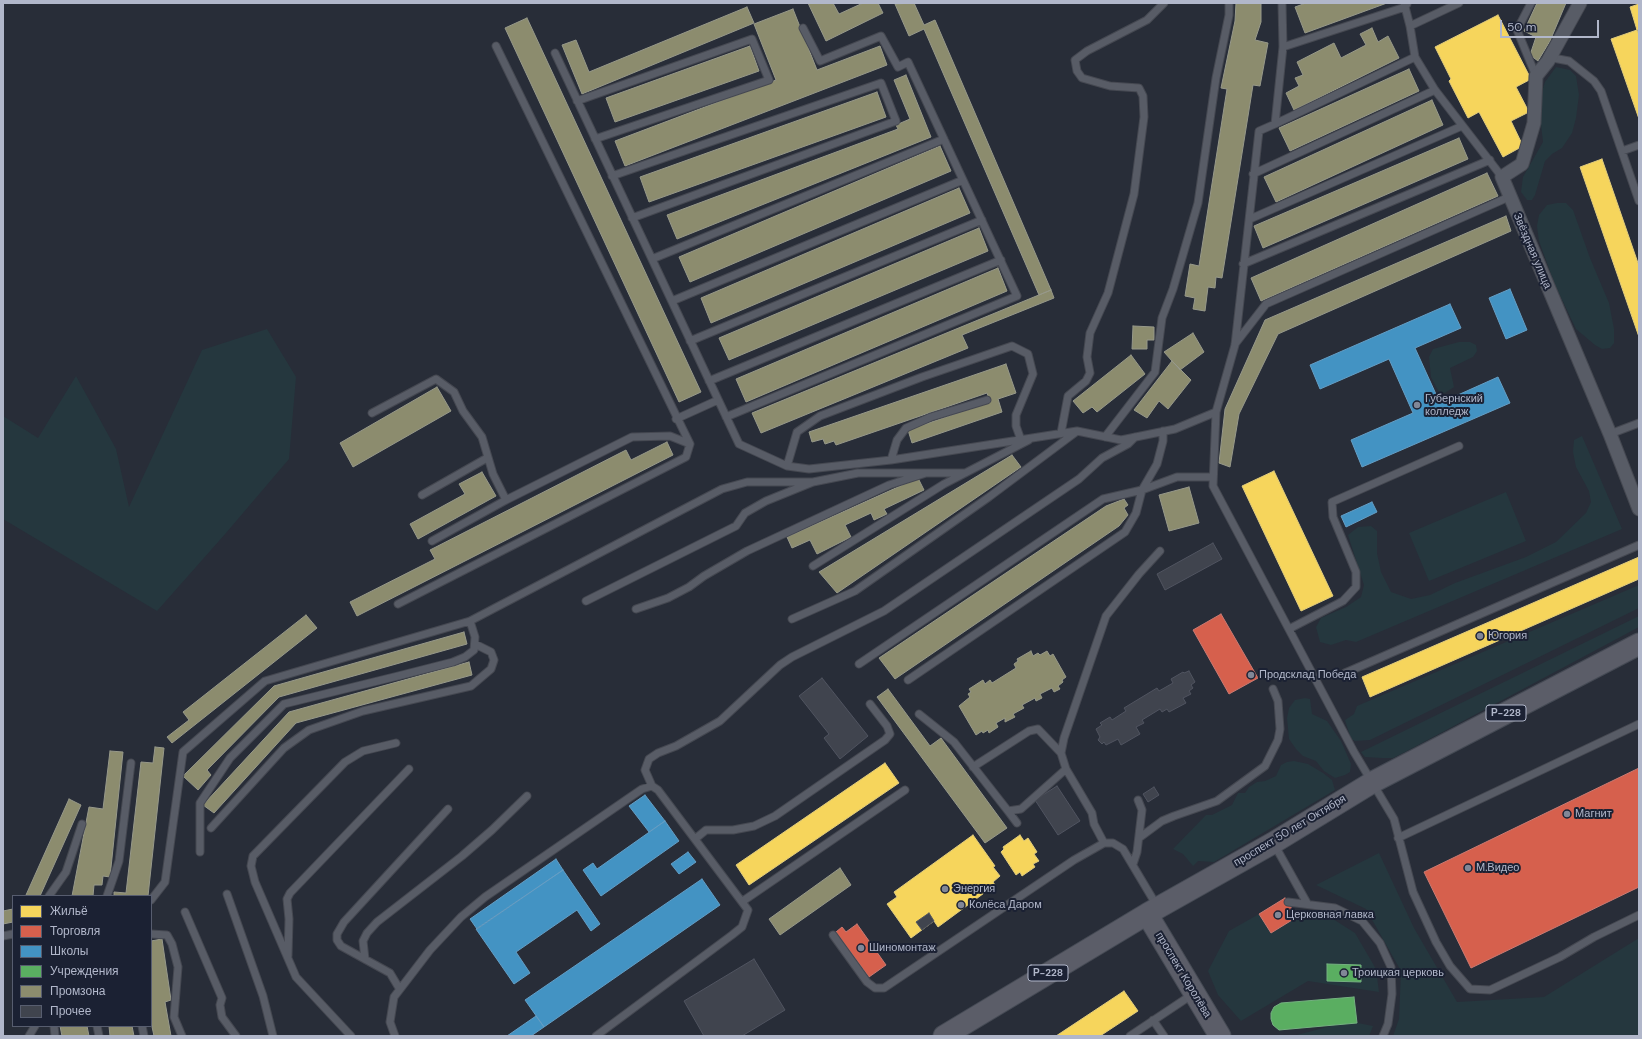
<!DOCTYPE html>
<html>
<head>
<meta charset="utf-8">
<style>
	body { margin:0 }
	#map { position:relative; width:1642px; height:1039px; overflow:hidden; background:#282d38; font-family:"DM Sans",sans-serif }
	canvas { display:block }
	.frame { position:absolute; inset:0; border:4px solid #b1b7ca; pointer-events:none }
	.legend { position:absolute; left:12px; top:895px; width:140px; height:132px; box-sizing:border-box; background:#1b2133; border:1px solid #575d6f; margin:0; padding:5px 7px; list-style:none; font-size:12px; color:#b1b7ca }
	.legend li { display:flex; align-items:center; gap:8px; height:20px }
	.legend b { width:20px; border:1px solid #575d6f }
	.scale { position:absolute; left:1500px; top:20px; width:99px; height:18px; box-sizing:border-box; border:2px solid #b1b7ca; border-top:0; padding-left:5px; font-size:12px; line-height:14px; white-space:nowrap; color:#b1b7ca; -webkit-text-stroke:3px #1b2133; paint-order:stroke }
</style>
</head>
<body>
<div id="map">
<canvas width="1642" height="1039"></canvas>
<div class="frame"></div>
<ul class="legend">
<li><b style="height:11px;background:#f6d55c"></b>Жильё</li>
<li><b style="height:11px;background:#d6604d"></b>Торговля</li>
<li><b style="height:11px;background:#4393c3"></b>Школы</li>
<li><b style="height:11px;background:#5aae61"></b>Учреждения</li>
<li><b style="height:11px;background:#8c8c6e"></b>Промзона</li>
<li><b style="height:11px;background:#40444e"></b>Прочее</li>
</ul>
<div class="scale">50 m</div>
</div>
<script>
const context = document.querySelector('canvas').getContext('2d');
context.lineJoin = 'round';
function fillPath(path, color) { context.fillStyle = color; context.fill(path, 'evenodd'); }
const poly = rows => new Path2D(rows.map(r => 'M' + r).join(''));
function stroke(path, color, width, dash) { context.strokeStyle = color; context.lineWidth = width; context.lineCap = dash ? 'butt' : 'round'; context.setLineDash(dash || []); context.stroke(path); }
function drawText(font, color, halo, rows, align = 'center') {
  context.font = font + ' "DM Sans",sans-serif'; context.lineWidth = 4; context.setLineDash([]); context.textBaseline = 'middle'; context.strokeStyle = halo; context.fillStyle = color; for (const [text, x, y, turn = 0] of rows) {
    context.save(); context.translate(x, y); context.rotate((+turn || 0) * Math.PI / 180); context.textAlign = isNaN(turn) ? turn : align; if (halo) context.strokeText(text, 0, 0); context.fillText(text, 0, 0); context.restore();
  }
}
const green = poly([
	[1556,67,1570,70,1576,76,1579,95,1576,118,1572,133,1562,148,1552,154,1545,161,1535,195,1532,200,1527,200,1521,192,1523,177,1543,142,1539,107,1540,97,1545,82],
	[1557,203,1566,203,1573,210,1590,258,1609,303,1614,329,1614,343,1610,348,1602,349,1595,345,1576,329,1555,285,1539,241,1537,226,1539,215,1547,205],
	[267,329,296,377,289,459,226,533,157,611,3,519,3,416,38,438,76,376,116,449,129,507,202,350],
	[1459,342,1470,342,1476,345,1477,351,1473,357,1450,368,1454,387,1445,393,1439,392,1431,377,1429,357,1433,349],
	[1582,436,1622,529,1356,642,1346,640,1331,645,1320,642,1316,627,1321,618,1346,607,1361,597,1364,585,1348,535,1358,527,1371,526,1377,531,1377,553,1381,572,1391,592,1411,599,1430,595,1455,583,1526,557,1556,542,1586,513,1591,502,1589,491,1576,467,1573,452,1574,440],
	[1506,492,1526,541,1429,581,1409,533],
	[1639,585,1639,608,1370,740,1355,741,1351,739,1345,720,1354,714,1357,706],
	[1639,616,1639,627,1407,751,1393,758,1382,758,1365,757,1361,752],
	[1305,698,1310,699,1312,714,1327,721,1341,741,1351,764,1350,772,1345,775,1335,778,1324,771,1316,761,1303,756,1296,749,1289,739,1287,718,1289,708,1295,700],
	[1294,761,1308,764,1323,773,1332,780,1335,790,1214,862,1198,861,1193,866,1183,854,1173,849,1206,815,1212,815,1232,805,1238,793,1245,793,1249,787,1257,782,1265,781,1276,776,1281,765,1287,762],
	[1379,853,1414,928,1457,1002,1544,997,1639,938,1639,1036,1393,1036,1399,1019,1401,971,1366,909,1316,885],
	[1259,914,1271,933,1297,917,1333,919,1355,933,1376,969,1379,992,1308,981,1241,1021,1218,995,1208,971,1229,931],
	[1343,1020,1373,1026,1369,1036,1293,1036,1331,1026]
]);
const homes = poly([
	[1639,4,1639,29,1637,30,1630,7,1639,4],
	[1498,15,1531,79,1516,87,1529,112,1511,121,1523,146,1503,157,1479,112,1468,118,1449,81,1451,79,1435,47,1498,15],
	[1637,30,1639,35,1639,119,1611,39,1637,30],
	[1602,159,1639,266,1639,337,1580,167,1602,159],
	[1274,471,1333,596,1301,611,1242,486,1274,471],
	[1639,557,1639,579,1370,697,1362,677,1639,557],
	[885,763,899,783,749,885,736,865,885,763],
	[973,835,995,866,993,867,1000,876,993,882,995,885,938,927,934,921,911,938,887,904,897,897,894,892,973,835],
	[1020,835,1024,841,1028,838,1037,852,1034,854,1039,861,1033,864,1035,867,1022,876,1020,872,1016,875,1001,852,1004,849,1003,847,1020,835],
	[1124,991,1138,1011,1100,1036,1056,1036,1124,991]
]);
const shops = poly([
	[1221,614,1258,678,1229,694,1193,630,1221,614],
	[1639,768,1639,887,1471,968,1424,872,1639,768],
	[1285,898,1297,917,1271,933,1259,914,1285,898],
	[857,924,886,965,869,977,836,932,842,927,846,932,857,924]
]);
const schools = poly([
	[1510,289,1527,330,1506,339,1489,298,1510,289],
	[1450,304,1461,328,1415,348,1440,403,1498,377,1510,403,1362,467,1351,440,1413,413,1389,359,1320,389,1310,365,1450,304],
	[1372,502,1377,512,1346,527,1341,516,1372,502],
	[645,795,665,821,649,832,629,806,645,795],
	[665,821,679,841,601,896,583,870,593,863,597,869,665,821],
	[688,852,696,862,679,874,671,864,688,852],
	[556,859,563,870,477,929,470,919,556,859],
	[563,870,600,924,591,931,577,910,516,952,530,973,514,984,476,929,563,870],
	[702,879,720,905,544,1027,525,1000,702,879],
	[536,1016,544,1027,531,1036,507,1036,536,1016]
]);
const public = poly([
	[1327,964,1361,965,1361,982,1327,981,1327,964],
	[1354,997,1357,1023,1279,1030,1273,1025,1271,1019,1271,1013,1274,1007,1281,1003,1354,997]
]);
const industry = poly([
	[808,3,833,3,839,14,863,3,878,3,883,13,826,41,808,3],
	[914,3,924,25,935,20,1051,290,1039,295,924,29,909,36,895,4,914,3],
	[1236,3,1261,3,1261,22,1255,40,1268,43,1260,86,1253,85,1222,278,1216,277,1215,288,1208,287,1205,311,1193,309,1195,298,1185,296,1190,264,1199,266,1227,89,1221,88,1235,21,1236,3],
	[1306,3,1387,3,1305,33,1295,7,1306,3],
	[1537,3,1566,3,1550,41,1538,61,1530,55,1536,37,1524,31,1537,3],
	[747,7,754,23,582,94,562,45,576,40,589,72,747,7],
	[793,9,817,70,880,46,887,65,625,166,615,141,776,80,754,24,793,9],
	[527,18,701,392,679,402,505,28,527,18],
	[1372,28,1378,42,1388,36,1399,58,1294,110,1286,93,1299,86,1295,78,1303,75,1297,62,1334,43,1341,58,1366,45,1360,34,1372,28],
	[750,46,759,71,615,122,606,98,750,46],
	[1409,69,1419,91,1290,151,1279,128,1409,69],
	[906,75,931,137,677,239,667,215,898,129,896,125,910,119,894,80,906,75],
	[877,92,886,117,649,202,640,177,877,92],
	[1432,100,1443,125,1276,202,1264,177,1432,100],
	[1459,138,1468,159,1263,248,1254,226,1459,138],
	[940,146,951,171,690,282,679,257,940,146],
	[1487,173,1498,196,1261,301,1251,278,1487,173],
	[959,188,970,213,711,323,701,298,959,188],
	[1506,216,1511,231,1278,334,1239,414,1230,467,1219,463,1225,409,1265,320,1506,216],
	[979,228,988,251,729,360,719,338,979,228],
	[998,268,1007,291,746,402,736,379,998,268],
	[1051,290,1054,298,962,335,968,348,761,433,752,413,1051,290],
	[1133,326,1154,327,1154,340,1147,340,1147,349,1132,349,1133,326],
	[1193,333,1204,352,1180,370,1164,352,1193,333],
	[1131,355,1145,374,1097,412,1092,407,1083,413,1073,401,1131,355],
	[1172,361,1191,380,1168,409,1159,401,1147,418,1134,410,1172,361],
	[1006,364,1016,393,998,399,1002,412,912,443,908,430,990,402,987,393,836,445,834,441,825,444,823,439,812,442,809,432,1006,364],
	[437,387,451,411,353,467,340,443,437,387],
	[667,442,673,455,357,616,350,602,435,559,430,550,626,450,631,460,667,442],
	[1012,455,1021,467,837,593,819,572,1012,455],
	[482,472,496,496,418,539,410,524,465,494,459,484,482,472],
	[918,478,924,490,884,509,887,514,874,520,871,513,845,525,851,537,817,554,810,540,792,548,787,537,918,478],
	[1189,487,1199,523,1169,531,1159,495,1189,487],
	[1124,499,1128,505,1124,508,1128,515,1119,526,895,679,879,658,1106,506,1124,499],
	[306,615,317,628,172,743,167,737,189,720,183,712,306,615],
	[464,632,467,644,279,697,207,770,211,775,198,790,183,776,274,686,464,632],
	[1031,651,1033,656,1038,653,1040,655,1047,651,1050,656,1053,654,1066,677,1062,680,1063,682,1058,686,1060,689,1054,692,1052,688,1040,694,1042,698,1036,701,1035,698,1022,705,1024,708,1013,714,1015,717,1005,722,1005,718,996,723,998,727,989,733,988,730,983,733,982,731,976,735,959,706,970,697,968,694,971,692,969,689,983,680,985,684,990,680,992,683,1016,668,1014,664,1018,661,1017,659,1031,651],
	[469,662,472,675,296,723,214,813,203,805,289,712,469,662],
	[888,689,930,746,941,738,1007,828,985,843,877,697,888,689],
	[155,747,164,748,148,896,114,896,114,892,126,893,141,762,153,763,155,747],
	[110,751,123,752,110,877,103,876,102,885,94,885,93,896,72,896,89,807,103,809,110,751],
	[69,799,81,805,40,896,28,896,26,895,69,799],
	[840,868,851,885,780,935,769,919,840,868],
	[13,909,13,922,3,924,3,911,13,909],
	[162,939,171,1000,165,1002,171,1036,154,1036,151,1022,151,941,162,939],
	[60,1026,87,1026,89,1036,62,1036,60,1026],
	[109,1026,132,1026,134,1036,110,1036,109,1026]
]);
const building = poly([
	[1213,543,1222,559,1165,590,1157,574,1213,543],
	[1189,671,1195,682,1191,685,1193,688,1189,691,1191,694,1183,698,1186,703,1169,712,1167,709,1162,712,1160,709,1142,720,1144,723,1136,727,1140,734,1121,745,1118,739,1106,745,1104,742,1102,744,1098,740,1100,737,1096,729,1102,725,1100,723,1110,717,1112,720,1126,711,1124,708,1157,688,1159,691,1173,683,1171,679,1183,672,1184,673,1189,671],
	[822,678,868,736,840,759,824,738,829,734,799,696,822,678],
	[1057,786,1080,821,1058,835,1035,800,1057,786],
	[1154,787,1159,795,1148,802,1143,794,1154,787],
	[929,913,934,921,922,930,916,922,929,913],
	[754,959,785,1010,742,1036,704,1036,684,1001,754,959]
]);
const service = poly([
	[1404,3,1410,26,1415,57,1435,90,1502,177],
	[1531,3,1517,30,1536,76],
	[1410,26,1459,3],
	[1283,47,1405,7,1407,4],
	[555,53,739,444,787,466,809,469,891,460,1077,431,1121,440,1175,429,1216,412,1213,486,1354,752,1394,819,1413,892,1436,942,1450,966,1470,989,1490,990,1560,957,1594,937,1639,915],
	[1549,60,1553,58,1569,61,1594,81,1601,91,1639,201],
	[577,101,752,39,769,80,595,139],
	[1275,124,1415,57],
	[1622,151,1639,145],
	[1253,174,1435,90],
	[612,176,881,83,896,121,632,218],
	[1250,219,1462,126],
	[652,259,944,139],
	[1243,264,1490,160],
	[672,301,963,180],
	[690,341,982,220],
	[1235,344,1266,304,1509,197],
	[709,381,1001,260],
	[1216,412,1235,345,1259,131,1275,124,1283,47,1282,3],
	[372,413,436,379,454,392,463,411,482,437,493,474,506,500],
	[726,417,1017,296,908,62,898,67,881,36,820,61,803,28],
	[676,419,718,400],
	[1061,433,1068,396,1086,381,1090,373,1087,357,1090,333,1108,293,1134,194,1144,117,1143,96,1139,88,1110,86,1082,78,1077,71,1075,60,1087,51,1147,20,1164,3],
	[1610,434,1639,423],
	[1105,437,1155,372,1162,318,1173,289,1198,203,1216,78,1229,15,1229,3],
	[891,460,897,440,906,428,931,417,987,400],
	[787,466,797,432,820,416,922,377,1012,346,1028,354,1033,374,1016,415,1016,426,1021,440],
	[422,495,487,458],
	[432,541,506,500,632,437,670,436,690,444,496,46],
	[813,566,944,484,1029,440],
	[586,601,736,526,745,513,766,501,813,482,858,473,926,473],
	[398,604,686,457,690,444],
	[636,609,668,598,689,587,704,576,747,551,889,485,926,473,965,473],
	[792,619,855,591,989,497,1076,432],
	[1289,629,1343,601,1356,587,1356,572,1333,517,1332,502,1459,446],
	[859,664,1103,499,1142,490,1177,477,1213,477],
	[1345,673,1639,545],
	[908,680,1125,532,1136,513,1142,490,1157,464,1163,441,1163,431],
	[919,714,954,742,1008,811,1021,809,1066,769,1092,813,1094,824,1104,843],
	[973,767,1029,731,1038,729,1061,753],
	[1066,769,1061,753,1064,738,1106,616,1139,574,1160,551],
	[652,786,645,770,649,759,658,753,676,746,720,721,780,665,792,657,884,611,1079,479,1102,458,1128,444,1135,437],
	[1008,811,1017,823],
	[211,828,284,748,309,730,363,711,471,686,491,669,494,660,491,652,475,644],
	[1139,838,1162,821,1174,816,1217,801,1265,766,1278,740,1280,729,1278,701,1273,689],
	[1398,838,1639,724],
	[695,839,706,830,733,830,754,826,775,816,885,740,890,734,887,726,870,704],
	[1274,844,1307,903],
	[200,852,200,803,230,758,284,704,398,676,453,662,465,657,474,650,475,637,470,621],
	[1133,864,1137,852,1142,810,1138,800],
	[227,894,263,996,273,1036],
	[49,896,66,872,82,824],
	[107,896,119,861,131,763],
	[151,900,165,882,183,752,265,681,470,621,722,489,747,482,813,482],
	[743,901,905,790],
	[1288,902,1335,908,1362,921,1380,943,1391,967,1392,994,1388,1024,1383,1036],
	[185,912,222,998,220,1005,222,1017,236,1036],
	[151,934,167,935,172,944,178,967,174,1017,182,1036],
	[833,935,867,982,875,988,884,988,1074,860,1104,843,1113,843,1123,849,1157,906],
	[3,936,13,934],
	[288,956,289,919,287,899,290,893,409,769],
	[365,959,363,941,367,933,377,922,462,856,492,830,527,796],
	[399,988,390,973,341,946,337,940,337,934,344,922,448,809],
	[1153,1020,1164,1036],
	[54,1026,55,1036],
	[97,1026,99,1036],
	[142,1026,144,1036],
	[29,1036,35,1026],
	[351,1036,296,977,255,882,251,866,253,856,345,762,363,751,396,743],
	[395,1036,390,1022,394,997,430,950,461,917,485,897,642,789,652,786,658,790,748,910,742,927,732,935,596,1036],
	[1130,1036,1193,994]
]);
const minor = poly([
	[1580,3,1548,61,1536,76,1534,123,1522,164,1502,177,1610,434,1639,509]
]);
const primary = poly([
	[1147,914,1220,1036],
	[944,1036,1147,914,1273,843,1373,782,1639,644]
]);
const markers = [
	[1417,405,4,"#818797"],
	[1480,636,4,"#818797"],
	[1251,675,4,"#818797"],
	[1567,814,4,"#818797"],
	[1468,868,4,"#818797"],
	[945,889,4,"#818797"],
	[961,905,4,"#818797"],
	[1278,915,4,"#818797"],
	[861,948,4,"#818797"],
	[1344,973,4,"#818797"]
];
const shields = [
	[1506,713,40],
	[1048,973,40]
];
const shieldNames = [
	["Р-228",1506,713],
	["Р-228",1048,973]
];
const streetNames = [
	["Звёздная улица",1532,251,67],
	["проспект 50 лет Октября",1290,831,-31],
	["проспект Королёва",1183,975,59]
];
const poiNames = [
	["Губернский",1425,399],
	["колледж",1425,412],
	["Югория",1488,636],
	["Продсклад Победа",1259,675],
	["Магнит",1575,814],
	["М.Видео",1476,868],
	["Энергия",953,889],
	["Колёса Даром",969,905],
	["Церковная лавка",1286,915],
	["Шиномонтаж",869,948],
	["Троицкая церковь",1352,973]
];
fillPath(green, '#25373e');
fillPath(homes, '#f6d55c');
stroke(homes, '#e1cc7d', 1);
fillPath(shops, '#d6604d');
stroke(shops, '#cb7a72', 1);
fillPath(schools, '#4393c3');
stroke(schools, '#649ec5', 1);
fillPath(public, '#5aae61');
stroke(public, '#74b180', 1);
fillPath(industry, '#8c8c6e');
stroke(industry, '#97998a', 1);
fillPath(building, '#40444e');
stroke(building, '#505460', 1);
stroke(service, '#454851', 9);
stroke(minor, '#454851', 15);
stroke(primary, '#454a54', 23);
stroke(service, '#585c66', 7);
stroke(minor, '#585c66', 13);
stroke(primary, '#5b5d68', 21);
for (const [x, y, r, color] of markers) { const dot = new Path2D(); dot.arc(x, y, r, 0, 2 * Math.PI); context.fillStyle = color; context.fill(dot); stroke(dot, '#1b2133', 1.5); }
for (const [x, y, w] of shields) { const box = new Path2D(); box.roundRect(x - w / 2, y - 8, w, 16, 3); context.fillStyle = '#1b2133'; context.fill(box); stroke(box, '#b1b7ca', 1); }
drawText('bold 10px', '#b1b7ca', null, shieldNames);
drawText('11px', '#b1b7ca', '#1b2133', streetNames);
drawText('11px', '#b1b7ca', '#1b2133', poiNames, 'left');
</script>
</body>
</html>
